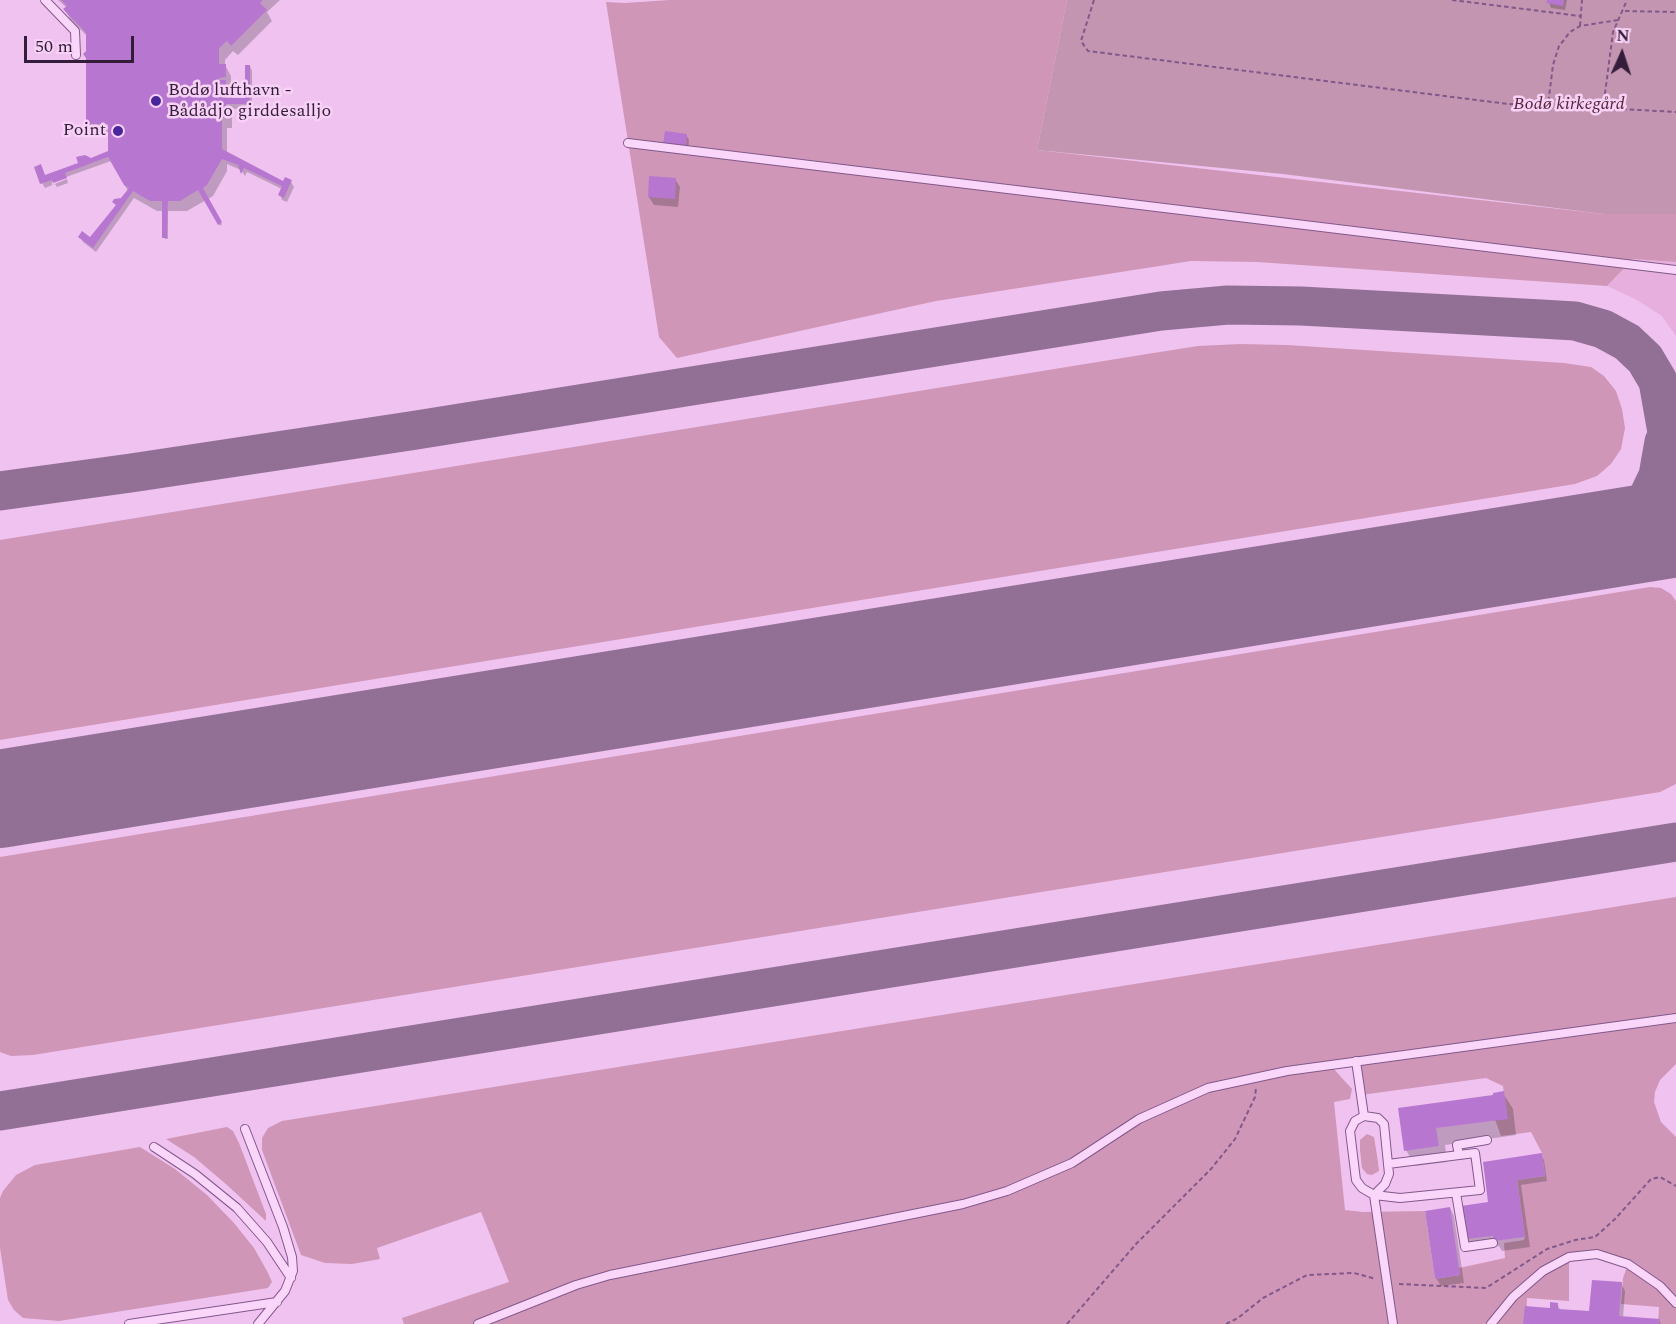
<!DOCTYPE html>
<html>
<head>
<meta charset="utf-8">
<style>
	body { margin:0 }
	#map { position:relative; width:1676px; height:1324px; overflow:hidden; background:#f0c2f0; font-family:Spectral,serif }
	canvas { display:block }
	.north { position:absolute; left:1592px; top:24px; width:60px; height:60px; -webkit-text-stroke:4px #f7d2f6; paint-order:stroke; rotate:3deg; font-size:16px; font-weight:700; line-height:24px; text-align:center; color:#341d3a }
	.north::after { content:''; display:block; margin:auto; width:21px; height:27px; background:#341d3a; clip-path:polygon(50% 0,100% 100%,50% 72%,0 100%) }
	.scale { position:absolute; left:24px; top:36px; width:110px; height:27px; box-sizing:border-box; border:3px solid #341d3a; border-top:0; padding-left:8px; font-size:18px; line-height:21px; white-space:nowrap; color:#341d3a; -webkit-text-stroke:4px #f7d2f6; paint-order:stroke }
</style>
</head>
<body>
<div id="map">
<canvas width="1676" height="1324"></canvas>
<div class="north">N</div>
<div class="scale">50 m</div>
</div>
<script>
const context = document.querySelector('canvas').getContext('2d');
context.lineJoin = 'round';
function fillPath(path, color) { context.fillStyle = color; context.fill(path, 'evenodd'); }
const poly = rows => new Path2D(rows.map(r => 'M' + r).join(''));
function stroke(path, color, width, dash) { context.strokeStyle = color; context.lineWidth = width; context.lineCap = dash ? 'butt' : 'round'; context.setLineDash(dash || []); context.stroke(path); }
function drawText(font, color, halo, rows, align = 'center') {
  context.font = font + ' Spectral,serif'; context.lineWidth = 5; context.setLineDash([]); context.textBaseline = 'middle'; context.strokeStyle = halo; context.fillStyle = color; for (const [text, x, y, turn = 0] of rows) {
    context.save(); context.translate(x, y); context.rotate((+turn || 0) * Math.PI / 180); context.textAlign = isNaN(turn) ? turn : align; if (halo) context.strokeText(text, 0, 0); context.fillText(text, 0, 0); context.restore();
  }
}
const farmland = poly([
	[1633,259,1676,262,1676,336,1662,316,1637,300,1607,286]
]);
const green = poly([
	[670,0,1067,0,1037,150,1604,214,1676,214,1676,262,1633,259,1607,286,1257,262,1191,261,936,301,677,358,659,337,606,2,625,3],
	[1240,344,1287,345,1564,363,1591,367,1604,376,1616,391,1622,409,1625,428,1621,449,1611,464,1597,476,1575,484,0,740,0,540,1147,354,1198,346],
	[1650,587,1661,588,1671,594,1676,601,1676,784,1660,792,33,1055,11,1056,0,1052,0,857],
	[1676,897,1676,1064,1660,1080,1655,1092,1654,1102,1661,1122,1676,1137,1676,1324,1658,1324,1659,1307,1621,1304,1623,1278,1628,1264,1597,1254,1569,1257,1569,1301,1527,1298,1526,1324,404,1324,402,1318,509,1282,481,1212,377,1248,380,1259,352,1264,325,1263,301,1255,262,1150,262,1138,268,1128,282,1121],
	[1356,1062,1361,1095,1486,1078,1503,1086,1507,1115,1494,1117,1501,1136,1531,1132,1542,1153,1545,1176,1517,1180,1525,1237,1524,1240,1504,1243,1505,1258,1459,1268,1460,1275,1435,1279,1425,1211,1363,1212,1345,1210,1334,1102,1350,1099,1352,1089,1331,1066],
	[227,1127,233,1131,239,1143,266,1214,266,1221,227,1185,194,1157,166,1139],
	[1367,1134,1374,1137,1378,1162,1379,1171,1372,1175,1367,1174,1362,1168,1360,1150,1360,1140],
	[140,1147,175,1169,207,1195,234,1223,254,1248,267,1271,272,1282,268,1288,59,1321,23,1318,14,1310,8,1300,0,1248,0,1198,3,1191,16,1175,35,1165]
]);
const cemetery = poly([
	[1067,0,1676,0,1676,214,1604,214,1283,174,1037,150]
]);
const shadow = poly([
	[58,0,280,0,267,12,272,21,238,55,233,51,225,60,225,65,231,76,231,88,229,88,232,93,232,100,247,100,250,66,252,71,252,108,232,109,232,128,227,128,227,153,284,183,291,182,294,187,287,202,282,200,280,195,282,189,247,172,245,176,241,170,227,164,227,171,213,196,208,199,222,224,220,226,206,200,187,211,168,211,168,239,165,239,164,211,157,211,134,198,96,252,83,242,80,237,90,239,116,206,114,202,122,200,128,191,111,161,52,182,52,185,67,179,68,183,57,187,55,184,45,188,42,183,45,176,110,152,110,134,94,134,88,124,88,37,71,20,65,10,67,8],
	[1548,0,1567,0,1565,10,1551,8],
	[686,135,689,140,688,152,665,144],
	[651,177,675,179,680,187,678,207,654,205,649,197],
	[1503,1093,1513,1109,1516,1135,1445,1145,1447,1162,1415,1166,1406,1150,1400,1109,1495,1096],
	[1541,1155,1544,1160,1547,1181,1521,1185,1530,1247,1502,1251,1499,1246,1474,1250,1467,1239,1490,1203],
	[1450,1208,1454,1216,1464,1283,1441,1286,1436,1278],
	[1621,1283,1625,1291,1623,1318,1659,1321,1661,1324,1525,1324,1557,1304,1561,1311,1591,1313]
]);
const taxiway = poly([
	[0,491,131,473,410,431,1161,311,1228,305,1301,306,1541,319,1575,321,1603,329,1627,342,1645,359,1658,381,1676,483],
	[1623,537,1658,541,1669,546,1676,554],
	[1578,544,1620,522,1635,511,1648,497,1658,476,1664,442],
	[0,1111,1676,842]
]);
const runway = poly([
	[0,799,1676,528]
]);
const building = poly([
	[61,0,263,0,260,3,267,10,231,46,227,41,219,48,219,64,226,64,226,77,219,78,219,80,226,80,226,98,245,98,245,65,250,65,250,104,226,104,226,118,222,118,222,149,283,181,285,177,292,180,284,198,278,195,282,186,244,168,241,174,238,165,222,159,207,185,203,188,222,222,218,225,198,190,180,201,168,201,167,238,162,238,162,201,150,201,133,191,93,248,78,237,82,231,90,237,116,205,112,202,114,199,121,198,129,188,124,185,108,157,65,173,67,178,53,183,52,180,40,184,34,167,41,164,45,175,78,163,76,157,85,155,91,158,108,151,108,124,86,124,86,58,83,54,86,51,86,33,63,9,67,6],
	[1547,0,1564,0,1563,6,1546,3],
	[665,131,687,134,686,147,663,145],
	[649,176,676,178,675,199,648,197],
	[1504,1091,1508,1119,1436,1128,1439,1146,1404,1151,1398,1108,1493,1095,1493,1093],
	[1542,1153,1545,1176,1517,1180,1525,1237,1494,1241,1493,1236,1466,1239,1461,1206,1488,1202,1483,1162],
	[1450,1207,1460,1275,1435,1279,1425,1211],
	[1592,1280,1622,1282,1619,1316,1660,1319,1659,1324,1523,1324,1525,1306,1550,1308,1550,1302,1558,1303,1558,1309,1589,1311]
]);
const path = poly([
	[1094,0,1081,41,1088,51,1508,104,1548,105],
	[1452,0,1580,16],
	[1625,11,1676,12],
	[1618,20,1580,26,1570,32,1559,46,1553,65,1548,105,1676,112],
	[1580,26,1582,0],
	[1603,109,1613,32,1627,0],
	[1399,1284,1486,1288,1547,1249,1575,1240,1595,1237,1615,1219,1651,1179,1660,1177,1676,1186],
	[1067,1324,1136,1244,1211,1169,1235,1139,1255,1097,1256,1088],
	[1226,1324,1238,1318,1263,1298,1307,1275,1354,1273,1376,1279]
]);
const service = poly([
	[45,0,75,31,76,55],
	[628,143,1676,270],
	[1356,1061,1364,1116,1355,1121,1350,1131,1356,1180,1362,1188,1374,1195,1393,1324],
	[1364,1116,1378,1118,1384,1124,1389,1174,1385,1184,1374,1195],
	[245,1129,283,1227,292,1257,293,1271,285,1291,258,1324],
	[154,1147,195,1174,237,1208,267,1242,291,1278],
	[1459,1155,1457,1145,1487,1140],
	[1456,1193,1465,1247,1493,1243],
	[1374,1195,1400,1198,1480,1190,1475,1153,1388,1164],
	[129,1324,277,1302],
	[478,1324,576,1285,610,1275,963,1204,1007,1191,1072,1163,1139,1119,1208,1088,1287,1071,1676,1018],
	[1491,1324,1513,1297,1543,1271,1569,1257,1597,1254,1628,1264,1660,1286,1676,1303]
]);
const markers = [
	[156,101,6,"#49269c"],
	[118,131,6,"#49269c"]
];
const poiNames = [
	["Bodø lufthavn -",168,91],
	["Bådådjo girddesalljo",168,112],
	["Point",106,131,"right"]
];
const parkNames = [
	["Bodø kirkegård",1569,105]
];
fillPath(farmland, '#e6afde');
fillPath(green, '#cf96b7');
fillPath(cemetery, '#c395b0');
fillPath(shadow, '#0003');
stroke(taxiway, '#927095', 39);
stroke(runway, '#927095', 98);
fillPath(building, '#b777d0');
stroke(service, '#82588b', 10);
stroke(path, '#82588b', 2, [4.5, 3]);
stroke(service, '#fad6fa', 8);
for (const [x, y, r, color] of markers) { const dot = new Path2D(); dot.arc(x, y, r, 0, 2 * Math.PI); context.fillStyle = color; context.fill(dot); stroke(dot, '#f7d2f6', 2); }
drawText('18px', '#341d3a', '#f7d2f6', poiNames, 'left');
drawText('italic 18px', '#57233a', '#f7d2f6', parkNames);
</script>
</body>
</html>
